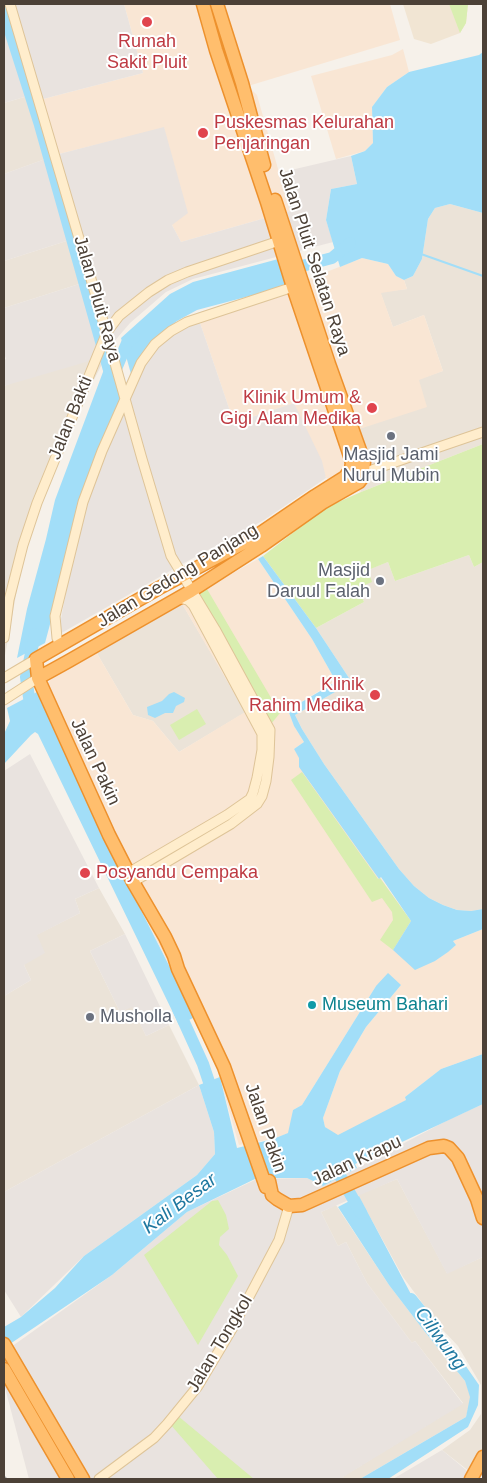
<!DOCTYPE html>
<html>
<head>
<meta charset="utf-8">
<style>
	body { margin:0 }
	#map { position:relative; width:487px; height:1483px; overflow:hidden; background:#f6f1ea; font-family:Helvetica,sans-serif }
	canvas { display:block }
	.frame { position:absolute; inset:0; border:5px solid #4c4137; pointer-events:none }
</style>
</head>
<body>
<div id="map">
<canvas width="487" height="1483"></canvas>
<div class="frame"></div>
</div>
<script>
const context = document.querySelector('canvas').getContext('2d');
context.lineJoin = 'round';
function fillPath(path, color) { context.fillStyle = color; context.fill(path, 'evenodd'); }
const poly = rows => new Path2D(rows.map(r => 'M' + r).join(''));
function stroke(path, color, width, dash) { context.strokeStyle = color; context.lineWidth = width; context.lineCap = dash ? 'butt' : 'round'; context.setLineDash(dash || []); context.stroke(path); }
function drawText(font, color, halo, rows, align = 'center') {
  context.font = font + ' Helvetica,sans-serif'; context.lineWidth = 4; context.setLineDash([]); context.textBaseline = 'middle'; context.strokeStyle = halo; context.fillStyle = color; for (const [text, x, y, turn = 0] of rows) {
    context.save(); context.translate(x, y); context.rotate((+turn || 0) * Math.PI / 180); context.textAlign = isNaN(turn) ? turn : align; if (halo) context.strokeText(text, 0, 0); context.fillText(text, 0, 0); context.restore();
  }
}
const residential = poly([
	[41,92,59,154,4,174,4,103],
	[450,204,483,213,483,444,361,492,341,435,419,379,443,371,424,315,393,327,380,292,407,289,404,280,413,276,422,259,428,219,435,208],
	[85,235,98,278,4,308,4,261],
	[116,337,34,496,4,661,4,386],
	[469,555,474,567,483,562,483,909,471,911,457,910,443,905,429,898,414,886,399,869,324,764,302,729,295,715,342,688,351,681,316,628,364,602,358,588,367,570,388,562,395,581],
	[181,602,246,712,179,752,153,721,133,715,95,650],
	[99,888,125,934,90,951,120,1012,132,1006,146,1036,169,1025,199,1085,4,1192,4,996,31,980,24,965,36,935,80,913,75,899],
	[397,1179,447,1273,483,1257,483,1474,479,1479,442,1450,470,1430,481,1414,481,1385,458,1346,440,1327,403,1277,358,1195],
	[336,1205,389,1285,425,1332,465,1381,471,1397,466,1417,360,1479,344,1479,342,1477,463,1403,415,1341,412,1343,367,1283,346,1242,338,1246,321,1212]
]);
const commercial = poly([
	[124,4,390,4,400,40,248,86,257,95,290,211,181,242,172,225,164,128,59,154,43,99,143,73],
	[403,49,409,72,387,87,372,107,373,143,365,151,336,159,311,76,392,55],
	[362,258,388,264,396,276,404,280,407,289,381,293,393,327,424,315,443,371,419,380,427,407,341,435,361,492,326,478,294,403,234,423,197,314,296,284],
	[258,559,312,639,334,678,334,682,288,710,294,726,304,742,294,749,379,878,380,877,411,921,394,950,435,961,456,945,453,941,483,929,483,1054,441,1069,405,1097,407,1100,338,1136,330,1131,325,1127,323,1118,340,1071,366,1027,401,985,376,986,302,1105,293,1110,289,1133,273,1139,239,1145,212,1051,106,839,39,692,64,666,95,650,133,715,153,721,179,752,245,712,181,602]
]);
const industrial = poly([
	[14,4,124,4,143,73,43,99,41,92,4,103,4,8],
	[164,127,188,213,172,225,181,242,290,211,278,173,351,156,357,184,331,189,326,220,333,242,193,279,166,292,130,323,107,350,86,362,4,386,4,360,6,359,4,353,4,308,98,278,85,235,4,261,4,174,59,154],
	[197,314,234,423,294,403,322,461,326,478,264,520,184,563,58,635,82,504,121,402,158,341],
	[30,754,99,888,75,899,80,913,37,935,45,953,24,965,31,980,4,996,4,771],
	[125,934,169,1025,146,1036,132,1007,120,1012,90,951],
	[199,1085,214,1132,215,1154,197,1175,84,1256,21,1317,4,1290,4,1192],
	[483,1104,483,1257,447,1274,397,1179,321,1212,338,1246,346,1242,367,1283,412,1343,415,1341,463,1404,343,1477,344,1479,29,1479,4,1384,4,1352,112,1275,187,1212,257,1179,307,1178,323,1186,446,1121],
	[442,1450,477,1479,393,1479]
]);
const education = poly([
	[403,4,468,4,466,23,460,33,431,44,414,39]
]);
const green = poly([
	[449,4,468,4,466,23,460,33],
	[483,444,483,562,474,567,469,555,395,581,388,562,368,570,372,582,358,588,364,602,316,628,263,556,325,508,361,492],
	[207,589,280,713,271,724,192,598],
	[197,709,206,724,179,740,170,725],
	[302,772,378,879,380,878,411,921,393,950,380,940,393,920,392,912,382,898,372,902,291,780],
	[218,1200,226,1215,229,1229,220,1237,219,1245,227,1255,238,1276,198,1345,144,1255,212,1201],
	[178,1416,254,1479,218,1479,170,1424]
]);
const water = poly([
	[483,52,483,213,450,204,435,208,428,219,422,259,413,276,404,280,396,276,388,264,362,258,340,267,326,220,331,189,357,184,351,156,365,151,373,143,372,107,387,87,409,72,479,55],
	[282,258,291,285,197,310,177,321,163,332,150,346,131,374,121,338,170,294,193,282],
	[109,356,121,396,113,416,57,598,45,643,17,658,27,609,46,539,55,500],
	[263,556,316,628,351,681,342,688,295,715,302,729,324,764,399,869,414,886,429,898,443,905,457,910,471,911,483,909,483,929,453,941,456,945,448,952,435,961,415,970,393,950,411,921,381,877,379,879,299,767,299,758,294,749,304,742,294,726,288,710,334,683,334,678,312,639,258,559],
	[37,692,104,837,195,1017,179,1025,38,734,35,732,31,735,4,764,4,734,10,721,7,708],
	[174,692,185,698,184,702,176,706,173,713,165,713,155,718,148,715,147,707,162,701,169,694],
	[388,973,401,985,366,1027,340,1071,323,1118,325,1127,338,1135,406,1100,405,1097,441,1069,483,1054,483,1104,355,1164,357,1168,323,1186,307,1178,257,1178,187,1212,112,1275,4,1348,4,1327,21,1317,55,1288,84,1256,197,1175,215,1154,214,1132,199,1085,220,1077,237,1148,273,1139,288,1133,293,1110,302,1105,376,986],
	[359,1196,413,1298,423,1314,454,1349,479,1385,478,1405,468,1427,388,1479,360,1479,466,1417,470,1397,465,1381,425,1332,389,1285,338,1207]
]);
const stream = poly([
	[421,254,483,276]
]);
const river = poly([
	[4,12,40,125,111,377],
	[287,270,332,258,350,243],
	[113,376,127,343,134,337],
	[34,712,30,704,26,677,35,634],
	[178,1009,203,1064,214,1097],
	[335,1167,361,1213],
	[411,1299,436,1330]
]);
const secondary = poly([
	[10,4,96,296,142,459,171,556,215,629,270,730,269,757,266,781,262,796,257,804,231,824,133,882],
	[363,473,483,432],
	[4,638,9,600,23,545,37,503,107,332,119,316,149,292,168,280,187,272,279,241],
	[60,646,57,638,55,616,83,502,102,451,141,363,155,344,171,331,187,322,293,287],
	[4,678,36,659],
	[4,700,38,678],
	[128,873,227,815,250,799,253,793,257,778,262,750,262,734,193,605,188,600,178,598],
	[99,1479,154,1438,167,1424,198,1386,232,1329,279,1240,289,1206]
]);
const highway = poly([
	[203,4,216,50,267,202,293,287,350,456,352,463,351,469,345,477,315,496,255,537,159,588,36,659,38,678,109,835,133,882,165,937,174,956,178,969,224,1067,265,1184,266,1187,270,1188],
	[217,4,242,83,264,165],
	[38,678,67,662,191,591,261,546,322,503,359,482,362,478,364,462,362,456,329,364,275,200],
	[269,1181,272,1195,277,1199,289,1206,302,1205,429,1148,444,1146,449,1148,458,1158,477,1199,483,1218],
	[4,1344,83,1479],
	[4,1369,68,1479],
	[471,1479,483,1457]
]);
const rail = poly([
	[4,1478,5,1479]
]);
const markers = [
	[147,22,6,"#e0444e"],
	[203,133,6,"#e0444e"],
	[372,408,6,"#e0444e"],
	[391,436,5,"#6b7280"],
	[380,581,5,"#6b7280"],
	[375,695,6,"#e0444e"],
	[85,873,6,"#e0444e"],
	[312,1005,5,"#0f9aa8"],
	[90,1017,5,"#6b7280"]
];
const healthNames = [
	["Rumah",147,42,"center"],
	["Sakit Pluit",147,63,"center"],
	["Puskesmas Kelurahan",214,123],
	["Penjaringan",214,144],
	["Klinik Umum &",361,398,"right"],
	["Gigi Alam Medika",361,419,"right"],
	["Klinik",364,685,"right"],
	["Rahim Medika",364,706,"right"],
	["Posyandu Cempaka",96,873]
];
const streetNames = [
	["Jalan Pluit Selatan Raya",314,262,72],
	["Jalan Pluit Raya",97,299,74],
	["Jalan Bakti",71,418,-68],
	["Jalan Gedong Panjang",178,576,-31],
	["Jalan Pakin",95,762,65],
	["Jalan Pakin",265,1128,71],
	["Jalan Krapu",357,1161,-25],
	["Jalan Tongkol",220,1344,-59]
];
const worshipNames = [
	["Masjid Jami",391,455],
	["Nurul Mubin",391,476],
	["Masjid",370,571,"right"],
	["Daruul Falah",370,592,"right"],
	["Musholla",100,1017,"left"]
];
const cultureNames = [
	["Museum Bahari",322,1005]
];
const waterNames = [
	["Kali Besar",180,1204,-37],
	["Ciliwung",440,1339,54]
];
fillPath(residential, '#ebe3d8');
fillPath(commercial, '#f9e6d4');
fillPath(industrial, '#e9e3df');
fillPath(education, '#f1e5d3');
fillPath(green, '#d9eeb0');
fillPath(water, '#a2def8');
stroke(stream, '#a2def8', 2);
stroke(river, '#a2def8', 12);
stroke(secondary, '#dec498', 11);
stroke(highway, '#ed912d', 15);
stroke(secondary, '#ffedcc', 9);
stroke(highway, '#ffbe6d', 12);
stroke(rail, '#999', 4);
stroke(rail, '#fff', 2, [5.5]);
for (const [x, y, r, color] of markers) { const dot = new Path2D(); dot.arc(x, y, r, 0, 2 * Math.PI); context.fillStyle = color; context.fill(dot); stroke(dot, '#fff', 2); }
drawText('18px', '#be3a42', '#fff', healthNames, 'left');
drawText('18px', '#4c4137', '#fff', streetNames);
drawText('18px', '#5b616d', '#fff', worshipNames);
drawText('18px', '#0d838f', '#fff', cultureNames, 'left');
drawText('italic 19px', '#1f78a0', '#fff', waterNames);
</script>
</body>
</html>
